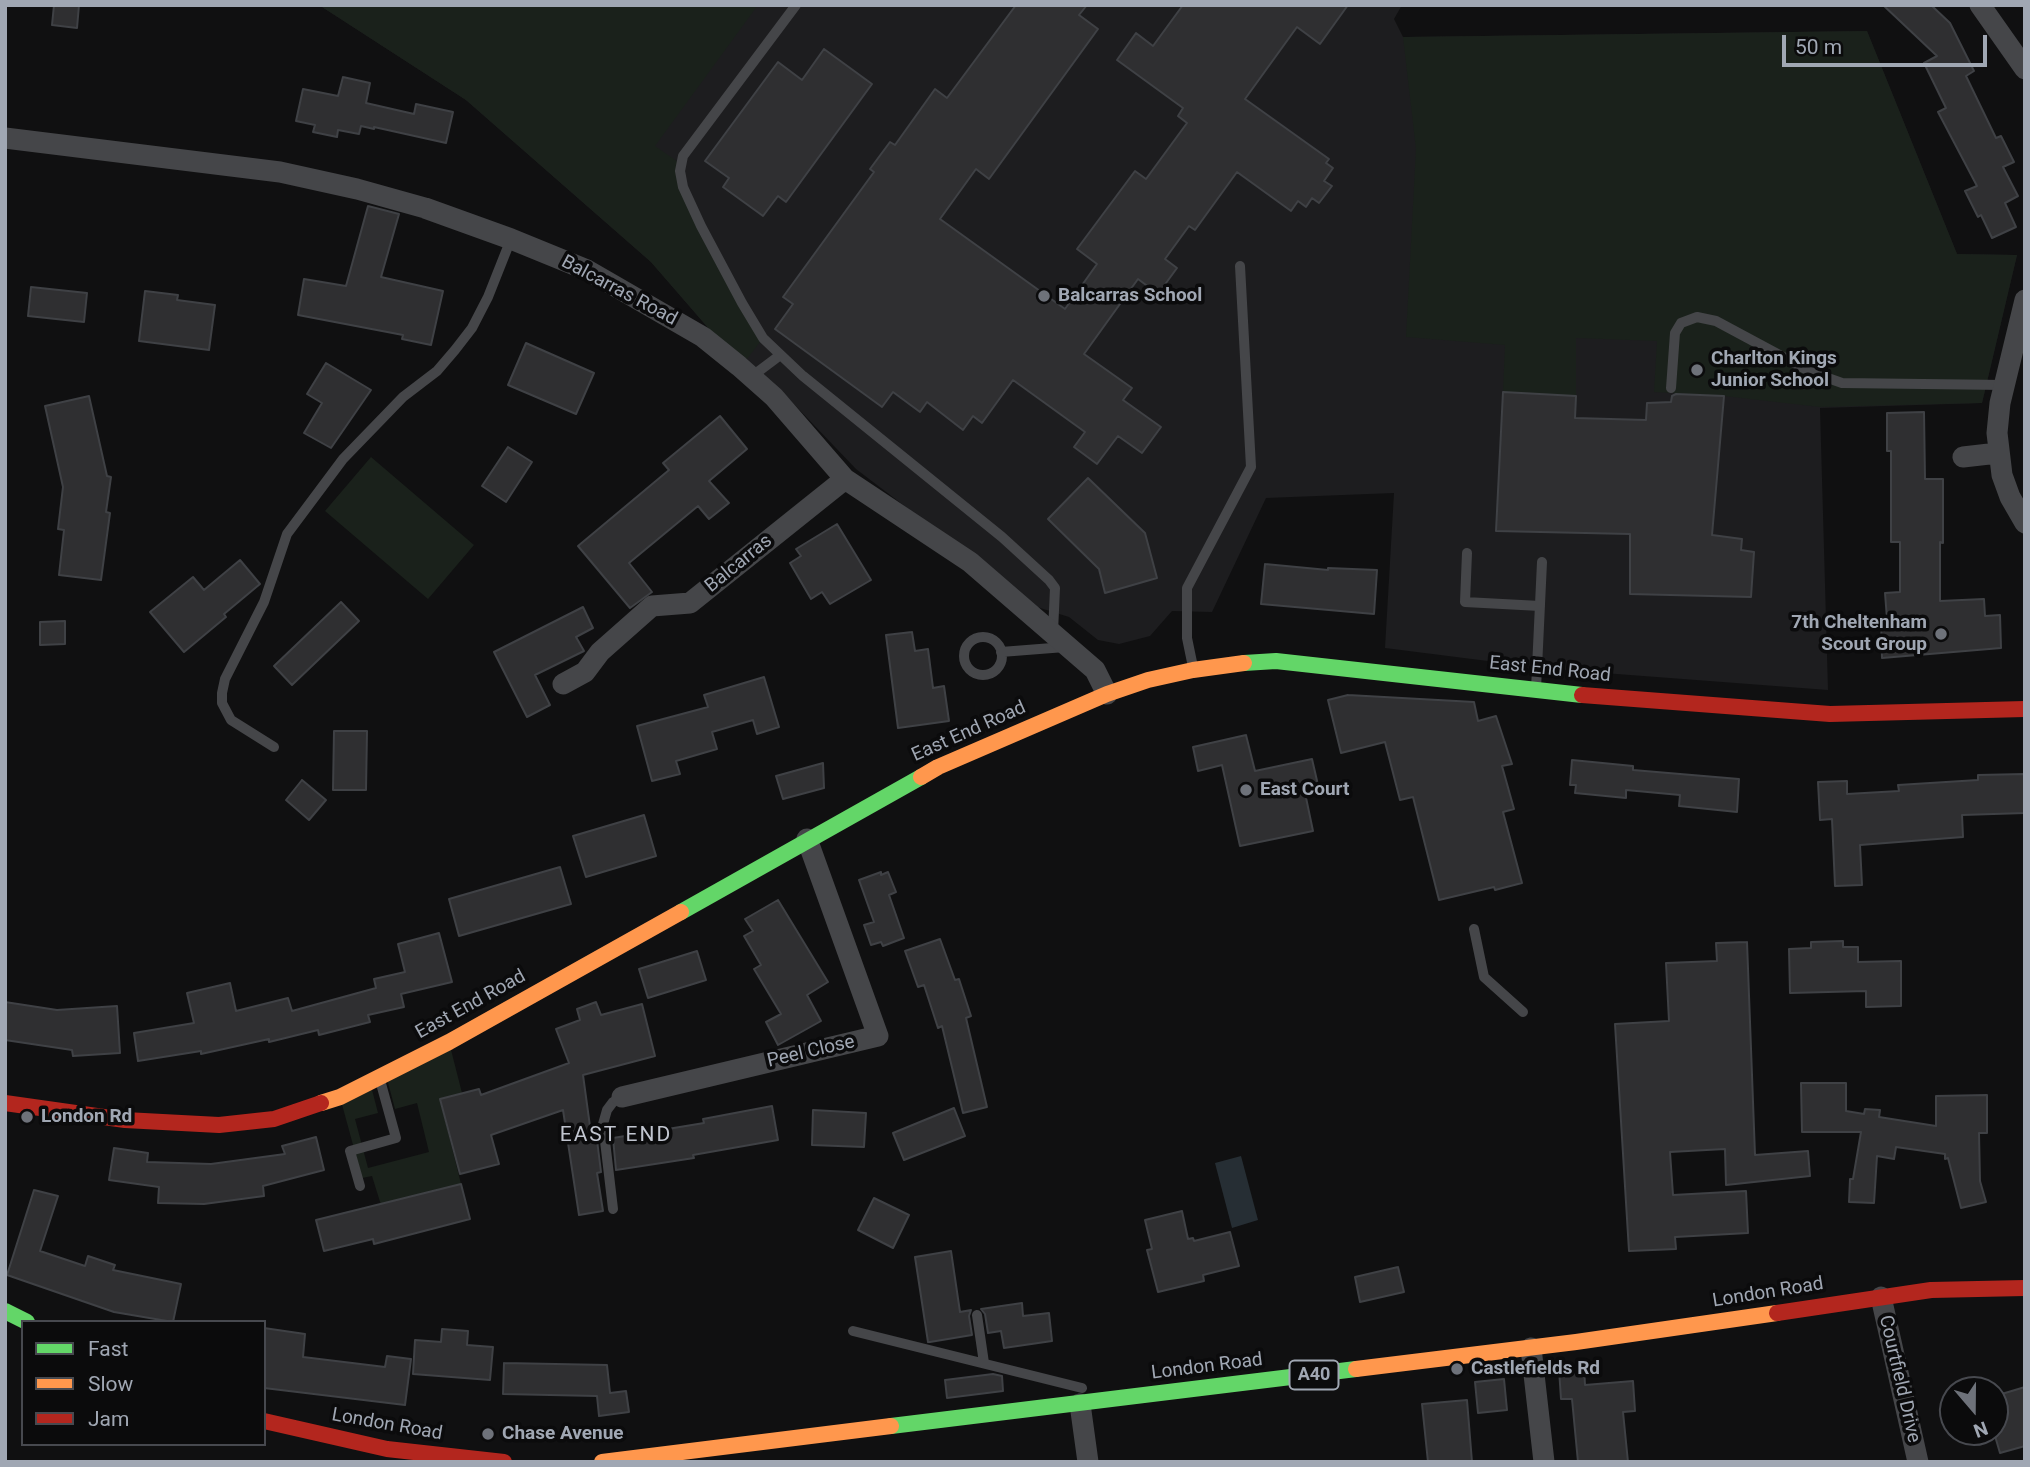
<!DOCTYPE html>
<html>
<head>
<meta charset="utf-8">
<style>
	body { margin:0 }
	#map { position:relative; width:2030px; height:1467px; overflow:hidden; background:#101011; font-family:Roboto,sans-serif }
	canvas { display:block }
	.frame { position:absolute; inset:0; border:7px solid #a0a7b3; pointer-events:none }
	.legend { position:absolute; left:21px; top:1320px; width:245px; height:126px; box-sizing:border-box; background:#0b0b0c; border:2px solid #47494f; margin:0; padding:9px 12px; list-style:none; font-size:21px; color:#a0a7b3 }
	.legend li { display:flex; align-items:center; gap:14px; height:35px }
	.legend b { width:35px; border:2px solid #47494f }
	.north { position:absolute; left:1939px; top:1376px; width:70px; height:70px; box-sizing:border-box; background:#0b0b0c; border:2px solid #47494f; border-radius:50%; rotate:160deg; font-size:19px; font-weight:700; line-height:28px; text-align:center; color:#a0a7b3 }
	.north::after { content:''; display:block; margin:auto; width:24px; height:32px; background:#6e727a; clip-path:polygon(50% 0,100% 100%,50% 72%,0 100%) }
	.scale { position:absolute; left:1782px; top:35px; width:205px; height:32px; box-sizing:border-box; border:4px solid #a0a7b3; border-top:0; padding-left:9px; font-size:21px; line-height:24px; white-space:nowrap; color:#a0a7b3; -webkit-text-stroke:5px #0b0b0c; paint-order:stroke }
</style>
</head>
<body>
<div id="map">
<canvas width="2030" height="1467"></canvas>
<div class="frame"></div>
<ul class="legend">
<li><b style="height:9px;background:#63d668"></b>Fast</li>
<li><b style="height:9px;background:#ff974d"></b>Slow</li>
<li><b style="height:9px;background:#b3261e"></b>Jam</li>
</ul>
<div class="north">N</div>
<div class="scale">50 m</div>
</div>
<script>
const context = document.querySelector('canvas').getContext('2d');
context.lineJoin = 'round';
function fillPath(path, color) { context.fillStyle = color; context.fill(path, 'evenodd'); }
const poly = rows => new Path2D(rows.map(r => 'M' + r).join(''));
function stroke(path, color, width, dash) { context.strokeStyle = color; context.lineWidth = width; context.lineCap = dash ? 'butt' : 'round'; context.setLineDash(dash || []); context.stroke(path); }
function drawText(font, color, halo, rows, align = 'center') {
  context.font = font + ' Roboto,sans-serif'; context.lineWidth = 7; context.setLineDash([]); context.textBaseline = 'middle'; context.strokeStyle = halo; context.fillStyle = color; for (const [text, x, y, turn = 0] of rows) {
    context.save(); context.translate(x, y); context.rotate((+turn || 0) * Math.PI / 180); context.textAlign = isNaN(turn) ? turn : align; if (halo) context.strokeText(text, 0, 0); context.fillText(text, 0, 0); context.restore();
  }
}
const built = poly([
	[319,5,1402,5,1394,19,1403,37,1867,31,1957,254,2017,255,1982,403,1820,408,1828,690,1551,669,1385,648,1394,493,1266,498,1212,612,1172,611,1150,636,1119,644,1098,640,1069,617,1037,607,856,469,789,399,710,330,651,262,466,100]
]);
const green = poly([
	[319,5,758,5,655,146,681,164,683,187,763,338,747,359,710,330,651,262,466,100],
	[1867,31,1957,254,2017,255,1982,403,1820,407,1724,396,1654,392,1657,341,1576,338,1576,396,1503,392,1505,345,1406,337,1416,149,1403,37],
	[371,457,474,545,428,599,325,511],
	[449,1042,462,1093,440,1100,461,1184,381,1205,372,1176,362,1178,340,1097,370,1082,378,1113,355,1119,368,1168,429,1152,417,1103,395,1109,386,1075]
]);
const water = poly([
	[1241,1156,1258,1220,1232,1228,1215,1163]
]);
const building = poly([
	[54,5,79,5,77,28,52,25,54,5],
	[1016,5,1087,5,1079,15,1098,29,989,179,976,169,940,219,1065,309,1097,264,1077,249,1135,171,1146,179,1187,123,1178,116,1183,108,1117,60,1136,33,1153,46,1183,5,1348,5,1320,44,1297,27,1245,99,1329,159,1326,163,1333,168,1324,181,1332,186,1319,203,1312,198,1306,207,1298,201,1291,211,1237,172,1195,230,1189,226,1165,259,1177,268,1158,294,1138,279,1084,354,1132,388,1123,400,1161,427,1142,453,1118,436,1097,464,1074,447,1085,432,1013,380,982,423,973,416,963,430,927,402,920,412,893,392,882,407,775,329,793,304,783,297,874,172,870,169,890,142,895,145,935,89,947,98,1016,5],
	[1883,5,1931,5,1950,23,1974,71,1966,76,1996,138,2001,136,2014,162,2003,167,2018,196,2005,203,2016,227,1992,238,1981,215,1978,217,1965,191,1977,186,1938,112,1946,108,1924,63,1937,56,1883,5],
	[824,49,872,84,786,202,778,196,763,216,723,187,729,178,705,161,778,62,802,80,824,49],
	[343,77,370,83,366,103,414,114,416,104,453,112,446,143,374,127,374,129,361,126,359,134,338,130,337,137,313,132,315,125,296,121,303,89,338,96,343,77],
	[368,206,399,214,381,277,443,291,431,345,402,339,403,335,298,315,304,279,346,286,368,206],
	[31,287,87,293,84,322,28,316,31,287],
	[145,291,178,295,177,300,215,305,209,350,139,341,145,291],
	[526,343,594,373,576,414,508,385,526,343],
	[326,363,371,390,331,448,304,433,322,403,307,394,326,363],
	[1503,392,1576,396,1575,418,1646,420,1647,403,1671,402,1672,396,1676,394,1724,396,1712,535,1742,539,1741,550,1754,552,1751,597,1630,594,1630,534,1496,531,1503,392],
	[89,396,107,476,111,477,106,512,110,513,101,580,59,575,64,530,58,529,63,487,45,406,89,396],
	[1924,412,1925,479,1943,479,1943,543,1940,542,1940,601,1984,599,1985,616,2000,615,2001,648,1882,658,1881,619,1887,619,1885,593,1900,592,1900,542,1891,542,1891,451,1887,451,1887,413,1924,412],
	[720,416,747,449,709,481,729,503,709,519,698,506,629,563,652,592,630,608,578,546,669,470,663,463,720,416],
	[508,447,532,462,506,502,482,486,508,447],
	[1088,478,1145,533,1157,578,1105,593,1099,569,1048,519,1088,478],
	[837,524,871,580,830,604,822,592,811,599,790,563,801,556,796,549,837,524],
	[240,560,260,584,224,614,226,617,184,652,150,612,193,577,204,590,240,560],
	[1265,564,1328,570,1328,568,1377,570,1374,614,1261,604,1265,564],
	[341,602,359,621,292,685,274,666,341,602],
	[583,607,593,628,576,637,584,651,535,675,550,705,527,717,494,652,583,607],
	[65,621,65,644,40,645,40,622,65,621],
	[912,632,915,651,928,649,933,688,944,686,949,721,898,728,886,635,912,632],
	[764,677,779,727,757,734,753,720,712,732,717,749,676,761,680,774,652,781,637,726,708,707,704,695,764,677],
	[1348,695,1474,702,1478,721,1496,716,1512,764,1502,766,1514,809,1503,812,1522,883,1495,890,1494,887,1439,900,1413,797,1400,800,1385,742,1341,753,1328,700,1348,695],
	[334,731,367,731,366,790,333,790,334,731],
	[1246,735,1255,771,1312,759,1318,785,1304,788,1313,831,1240,846,1222,765,1198,771,1193,747,1246,735],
	[1572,760,1633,766,1633,770,1739,779,1737,812,1679,806,1680,795,1626,790,1626,798,1575,793,1576,785,1570,785,1572,760],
	[823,763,824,788,783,799,776,776,823,763],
	[2025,774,2025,813,1962,815,1963,837,1860,845,1862,885,1835,886,1832,819,1820,820,1818,782,1847,781,1847,794,1899,791,1898,785,1978,780,1978,775,2025,774],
	[302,780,326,800,309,820,286,800,302,780],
	[644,815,656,856,586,877,573,836,644,815],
	[560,867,571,904,459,936,449,899,560,867],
	[881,872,881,875,888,872,896,892,889,895,904,938,883,946,881,942,871,945,864,925,874,922,859,880,881,872],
	[778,900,828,982,807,995,821,1021,778,1045,766,1022,781,1014,754,969,761,965,744,936,753,931,745,919,778,900],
	[439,933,452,982,401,994,404,1007,368,1015,370,1022,319,1035,318,1030,269,1042,269,1039,201,1054,201,1051,138,1061,134,1033,194,1023,187,993,230,983,236,1011,288,998,292,1011,376,988,374,979,405,972,398,944,439,933],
	[940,939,955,980,959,979,971,1016,966,1018,987,1107,963,1113,942,1026,938,1028,924,985,918,987,905,951,940,939],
	[1843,941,1843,947,1858,947,1858,962,1901,961,1901,1006,1866,1007,1866,991,1790,993,1789,949,1811,948,1811,942,1843,941],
	[1747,942,1755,1155,1808,1151,1810,1176,1726,1185,1725,1149,1670,1152,1673,1195,1746,1191,1748,1233,1675,1237,1676,1249,1629,1251,1615,1024,1669,1021,1666,963,1717,961,1716,943,1747,942],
	[697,951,706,980,648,998,639,969,697,951],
	[5,1002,57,1010,117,1006,120,1053,73,1056,72,1050,5,1040,5,1002],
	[596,1002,601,1015,642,1004,655,1056,583,1075,592,1141,597,1140,601,1172,597,1173,603,1211,579,1215,563,1110,491,1135,499,1164,460,1174,440,1099,479,1089,481,1095,569,1063,556,1029,580,1020,577,1009,596,1002],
	[1801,1083,1846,1083,1846,1111,1864,1114,1865,1109,1880,1110,1879,1117,1936,1126,1936,1096,1987,1095,1987,1133,1979,1133,1980,1181,1986,1202,1961,1208,1948,1158,1945,1159,1945,1154,1896,1147,1894,1159,1877,1156,1874,1203,1849,1202,1850,1179,1853,1179,1861,1132,1802,1132,1801,1083],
	[772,1106,778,1140,693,1155,694,1158,616,1170,613,1138,704,1123,703,1119,772,1106],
	[954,1108,965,1136,904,1160,893,1133,954,1108],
	[813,1110,866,1113,864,1147,812,1145,813,1110],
	[316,1137,324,1170,263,1186,264,1196,204,1204,158,1203,159,1187,109,1180,114,1148,148,1153,147,1162,211,1164,285,1154,282,1146,316,1137],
	[461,1184,470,1219,374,1244,373,1239,324,1251,316,1220,461,1184],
	[34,1190,58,1196,40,1251,85,1266,88,1256,115,1265,113,1270,181,1284,173,1322,114,1312,7,1275,34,1190],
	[874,1198,909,1215,893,1248,858,1230,874,1198],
	[1182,1211,1188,1239,1193,1238,1194,1241,1230,1232,1239,1266,1203,1275,1204,1281,1158,1292,1147,1250,1152,1249,1145,1220,1182,1211],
	[951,1251,960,1312,971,1310,969,1316,972,1335,930,1342,928,1342,915,1257,951,1251],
	[1398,1267,1404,1292,1360,1302,1355,1277,1398,1267],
	[1022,1303,1023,1316,1049,1313,1052,1341,1004,1348,1001,1331,988,1333,985,1314,981,1309,1022,1303],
	[264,1328,305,1334,303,1357,385,1367,387,1356,411,1359,405,1405,264,1388,264,1328],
	[442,1329,468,1331,467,1345,493,1347,490,1380,413,1374,415,1340,441,1342,442,1329],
	[504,1363,607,1365,610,1393,626,1391,629,1412,599,1416,597,1396,503,1394,504,1363],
	[1584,1367,1585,1385,1633,1381,1635,1411,1623,1412,1628,1462,1578,1462,1572,1399,1561,1399,1559,1369,1584,1367],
	[993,1374,1002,1376,1003,1391,947,1398,945,1380,993,1374],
	[1504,1379,1507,1410,1478,1413,1475,1382,1504,1379],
	[2025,1387,2025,1446,2000,1453,1995,1436,1995,1396,2025,1387],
	[1467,1400,1472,1462,1428,1462,1422,1404,1467,1400]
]);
const lane = poly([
	[796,5,683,156,680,171,683,187,701,226,742,303,763,338,803,376,1002,537,1049,580,1055,588,1053,632],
	[751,377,779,356],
	[1671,388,1675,333,1681,323,1697,317,1716,321,1811,372,1842,383,2005,385],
	[1467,553,1465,602,1540,606],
	'964 656a19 19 0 1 1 38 0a19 19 0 1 1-38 0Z',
	[1001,652,1065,647],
	[1193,667,1187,638,1187,588,1251,467,1240,266],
	[1536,689,1542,562],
	[274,747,231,720,222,703,222,693,225,679,264,602,287,534,343,459,403,397,437,371,455,350,472,328,488,297,511,239],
	[1474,929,1484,977,1523,1012],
	[360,1186,350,1151,396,1138,380,1080],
	[613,1209,603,1124,607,1110,613,1102,622,1097],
	[977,1315,984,1363],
	[853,1331,1082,1388]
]);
const street = poly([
	[1980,5,2025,69],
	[5,138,280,172,357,189,425,208,511,239,587,270,703,337,739,366,774,397,845,479,970,562,1095,670,1107,694],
	[2025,300,2000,403,1997,433,2002,475,2010,497,2025,523],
	[1963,457,1998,453],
	[563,684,585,672,600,652,652,606,690,603,845,479],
	[622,1097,878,1036,807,839],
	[1881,1297,1918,1462],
	[1531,1348,1544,1462],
	[1080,1404,1088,1462]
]);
const fast = poly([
	[1244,663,1276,661,1582,695],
	[681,912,921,777],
	[5,1311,27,1322],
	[891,1426,1356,1369]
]);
const slow = poly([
	[921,777,938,767,1107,694,1148,680,1193,670,1244,663],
	[321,1103,340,1097,449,1042,681,912],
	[1356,1369,1576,1342,1777,1313],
	[602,1462,891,1426]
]);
const jam = poly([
	[1582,695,1830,714,2025,709],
	[5,1103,125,1120,219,1125,274,1119,321,1103],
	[1777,1313,1931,1290,2025,1288],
	[264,1421,387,1449,504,1462]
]);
const markers = [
	[1044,296,7,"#6e727a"],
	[1697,370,7,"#6e727a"],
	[1941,634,7,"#6e727a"],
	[1246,790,7,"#6e727a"],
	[27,1117,7,"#6e727a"],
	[1457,1369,7,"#6e727a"],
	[488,1434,7,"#6e727a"]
];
const shields = [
	[1314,1375,49]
];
const shieldNames = [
	["A40",1314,1375]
];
const streetNames = [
	["Balcarras Road",619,291,28],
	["Balcarras",739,564,-39],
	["East End Road",1550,670,6],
	["East End Road",969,732,-24],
	["East End Road",471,1005,-29],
	["Peel Close",811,1052,-13],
	["London Road",1768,1293,-9],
	["London Road",1207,1367,-7],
	["Courtfield Drive",1899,1379,77],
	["London Road",387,1425,10]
];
const poiNames = [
	["Balcarras School",1058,296],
	["Charlton Kings",1711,359],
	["Junior School",1711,381],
	["7th Cheltenham",1927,623,"right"],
	["Scout Group",1927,645,"right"],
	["East Court",1260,790],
	["London Rd",41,1117],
	["Castlefields Rd",1471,1369],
	["Chase Avenue",502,1434]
];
const neighbourhoodNames = [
	["EAST END",616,1136]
];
fillPath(built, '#1d1d1f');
fillPath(green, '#1a211b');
fillPath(water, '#262e34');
fillPath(building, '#2f2f31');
stroke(building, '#3f4145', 2);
stroke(lane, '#454649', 10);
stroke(street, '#454649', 21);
stroke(fast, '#63d668', 16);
stroke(slow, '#ff974d', 16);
stroke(jam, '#b3261e', 16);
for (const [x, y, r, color] of markers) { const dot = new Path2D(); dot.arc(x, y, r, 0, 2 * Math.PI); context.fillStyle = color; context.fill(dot); stroke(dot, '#0b0b0c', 2.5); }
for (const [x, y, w] of shields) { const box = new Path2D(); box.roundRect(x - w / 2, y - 14.5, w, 29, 5); context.fillStyle = '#0b0b0c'; context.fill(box); stroke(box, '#a0a7b3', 2); }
drawText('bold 18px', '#a0a7b3', null, shieldNames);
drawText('19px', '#a0a7b3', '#0b0b0c', streetNames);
drawText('bold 19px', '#a0a7b3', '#0b0b0c', poiNames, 'left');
context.letterSpacing = '2px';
drawText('21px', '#c1c5cf', '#0b0b0c', neighbourhoodNames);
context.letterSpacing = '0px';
</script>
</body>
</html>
